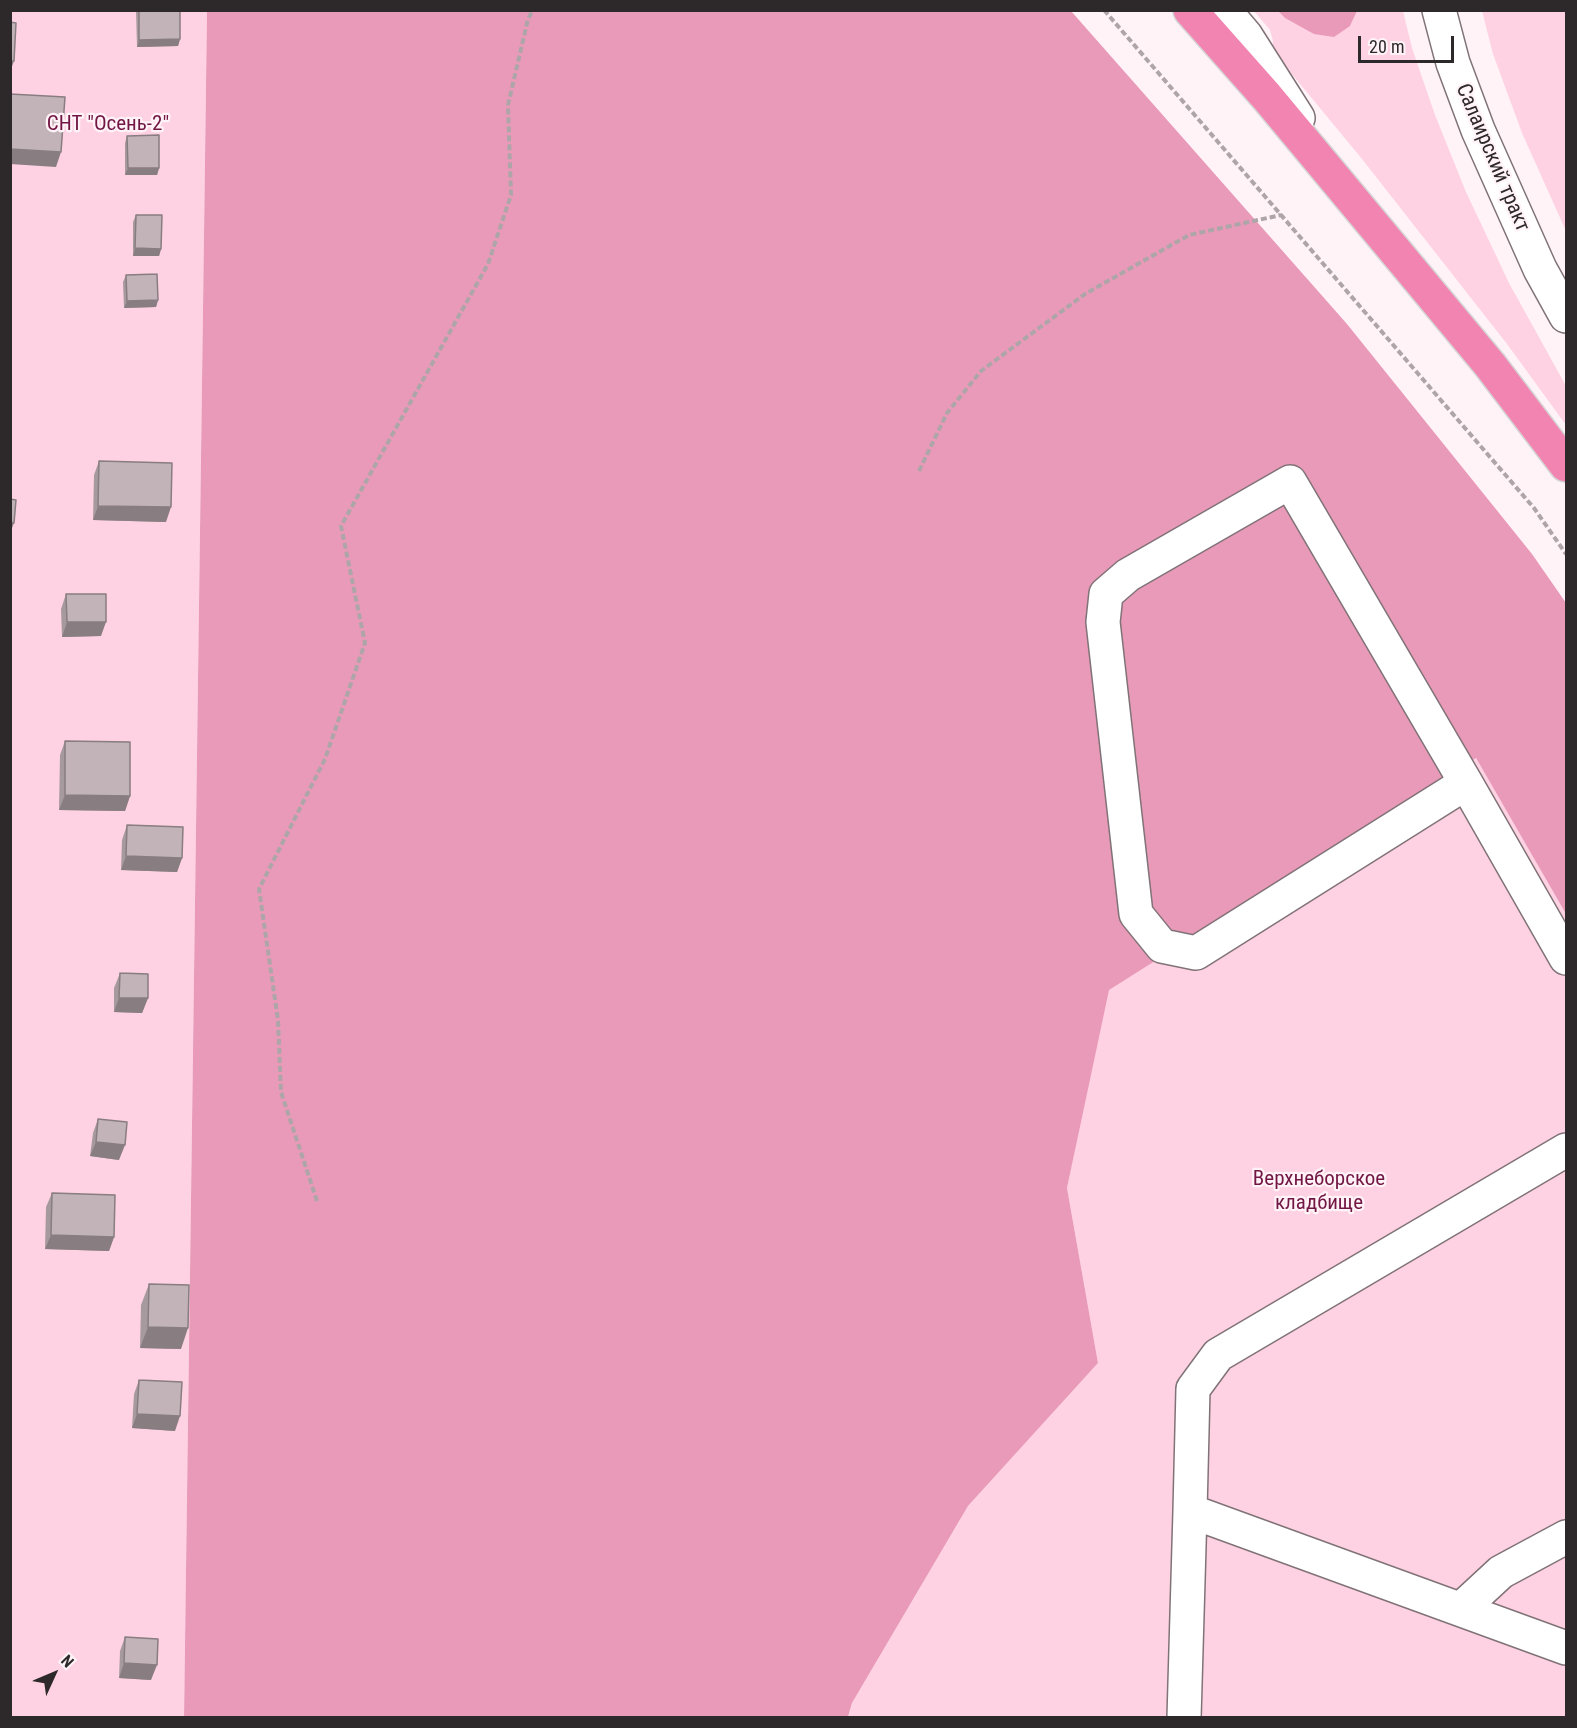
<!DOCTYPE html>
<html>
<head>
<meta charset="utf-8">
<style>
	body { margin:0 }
	#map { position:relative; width:1577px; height:1728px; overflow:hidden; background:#fff3f7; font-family:"Roboto Condensed",sans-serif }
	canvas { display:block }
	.frame { position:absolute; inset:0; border:12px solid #2d2829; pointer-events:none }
	.north { position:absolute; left:24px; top:1644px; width:60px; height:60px; -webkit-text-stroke:4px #fff3f7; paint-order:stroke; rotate:46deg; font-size:16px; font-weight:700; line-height:24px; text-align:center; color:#2d2829 }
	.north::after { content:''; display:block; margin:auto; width:21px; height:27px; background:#2d2829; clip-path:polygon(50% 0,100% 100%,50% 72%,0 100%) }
	.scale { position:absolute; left:1358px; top:36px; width:96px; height:27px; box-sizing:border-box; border:3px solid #2d2829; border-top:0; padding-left:8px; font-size:18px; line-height:21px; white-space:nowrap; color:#2d2829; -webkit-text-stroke:4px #fff3f7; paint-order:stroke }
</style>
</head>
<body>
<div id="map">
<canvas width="1577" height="1728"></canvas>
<div class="frame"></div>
<div class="north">N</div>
<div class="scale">20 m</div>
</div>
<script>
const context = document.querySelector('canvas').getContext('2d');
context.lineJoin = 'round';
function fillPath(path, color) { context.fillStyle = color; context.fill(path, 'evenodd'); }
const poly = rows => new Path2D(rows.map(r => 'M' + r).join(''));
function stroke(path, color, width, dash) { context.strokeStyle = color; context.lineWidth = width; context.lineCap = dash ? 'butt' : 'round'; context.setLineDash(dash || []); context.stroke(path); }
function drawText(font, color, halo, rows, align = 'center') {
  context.font = font + ' "Roboto Condensed",sans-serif'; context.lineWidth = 4.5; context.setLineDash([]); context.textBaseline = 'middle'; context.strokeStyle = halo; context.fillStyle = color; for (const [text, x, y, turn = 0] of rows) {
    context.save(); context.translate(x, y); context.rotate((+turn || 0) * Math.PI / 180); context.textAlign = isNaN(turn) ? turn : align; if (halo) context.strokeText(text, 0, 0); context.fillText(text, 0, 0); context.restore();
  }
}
const green = poly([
	[11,11,207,11,184,1717,11,1718],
	[1254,11,1278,11,1285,18,1350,26,1357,11,1403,11,1412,48,1435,115,1466,192,1509,283,1566,386,1566,425,1507,344,1362,159,1272,50,1273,41,1270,30],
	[1482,11,1566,11,1566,231,1522,133,1493,54],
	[1476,758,1566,914,1566,1717,848,1718,852,1703,968,1506,1098,1363,1067,1188,1108,990]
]);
const forest = poly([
	[207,11,1071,11,1347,324,1532,554,1566,603,1566,914,1476,758,1109,990,1067,1188,1098,1363,968,1506,852,1703,848,1717,184,1717],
	[1278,11,1357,11,1350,26,1334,37,1314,34,1285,18]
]);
const path = poly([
	[1104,10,1534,508,1566,554],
	[919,471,947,413,981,371,1085,294,1189,235,1281,215],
	[317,1201,281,1092,278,1020,259,889,325,759,365,643,341,526,488,264,511,195,508,105,528,19,533,10]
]);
const minor = poly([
	[1224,10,1246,36,1298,118],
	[1439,10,1453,63,1478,130,1540,269,1566,316],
	[1466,783,1196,953,1162,946,1136,914,1103,622,1106,594,1128,575,1290,482,1466,783,1566,958],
	[1190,1511,1193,1389,1218,1355,1566,1150],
	[1461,1609,1501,1572,1566,1537],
	[1184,1718,1190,1511,1566,1648]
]);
const highway = poly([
	[1190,10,1267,97,1490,365,1566,465]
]);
const wall = poly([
	[136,10,180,10,180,39,178,46,137,47],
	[127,136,159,168,157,175,125,175,125,143],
	[136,215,161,249,159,256,133,256,133,222],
	[126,275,158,300,156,307,124,308,123,282],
	[99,461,166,522,93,520,94,475],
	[66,594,101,636,62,637,61,609],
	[65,741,130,796,125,811,59,810,60,755],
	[127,825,182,858,177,872,121,870,122,840],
	[120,973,148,998,142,1013,114,1012,114,988],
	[98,1119,119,1160,90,1156,93,1133],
	[52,1193,114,1237,109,1251,45,1249,46,1207],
	[149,1284,181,1349,140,1348,141,1305],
	[139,1380,175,1431,132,1428,134,1394],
	[125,1637,151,1680,119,1678,120,1651]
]);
const shadedWall = poly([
	[180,39,178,46,137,47,139,40],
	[10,61,14,61,10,72],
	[10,149,61,152,56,167,10,164],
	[128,168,159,168,157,175,125,175],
	[135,248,161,249,159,256,133,256],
	[158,300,156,307,124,308,127,301],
	[98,506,171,507,166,522,93,520],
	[10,522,14,523,10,533],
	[67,622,106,622,101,636,62,637],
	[65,795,130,796,125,811,59,810],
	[126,856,182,858,177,872,121,870],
	[119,998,148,998,142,1013,114,1012],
	[96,1142,125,1145,119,1160,90,1156],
	[51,1235,114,1237,109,1251,45,1249],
	[148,1327,188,1328,181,1349,140,1348],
	[137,1414,180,1416,175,1431,132,1428],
	[124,1663,157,1665,151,1680,119,1678]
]);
const building = poly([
	[139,10,180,10,180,39,139,40,139,10],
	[10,22,16,23,14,61,10,61,10,22],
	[10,94,65,97,61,152,10,149,10,94],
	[159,135,159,168,128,168,127,136,159,135],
	[136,215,162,215,161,249,135,248,136,215],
	[157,274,158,300,127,301,126,275,157,274],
	[99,461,172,463,171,507,98,506,99,461],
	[10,499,16,500,14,523,10,522,10,499],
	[66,594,106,594,106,622,67,622,66,594],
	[65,741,130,742,130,796,65,795,65,741],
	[127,825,183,827,182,858,126,856,127,825],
	[120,973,148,974,148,998,119,998,120,973],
	[98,1119,127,1122,125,1145,96,1142,98,1119],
	[52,1193,115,1195,114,1237,51,1235,52,1193],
	[149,1284,189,1285,188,1328,148,1327,149,1284],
	[139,1380,182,1382,180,1416,137,1414,139,1380],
	[125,1637,158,1639,157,1665,124,1663,125,1637]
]);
const parkNames = [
	["СНТ \"Осень-2\"",108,125],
	["Верхнеборское",1319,1180],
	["кладбище",1319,1204]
];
const streetNames = [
	["Салаирский тракт",1492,158,67]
];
fillPath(green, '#fed2e2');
fillPath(forest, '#e99ab8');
stroke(minor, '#807377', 36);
stroke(highway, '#d5d4d4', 36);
stroke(path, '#aea5a8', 4, [6, 3]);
stroke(minor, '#fff', 33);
stroke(highway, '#f284b1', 33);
fillPath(wall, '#a79a9e');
fillPath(shadedWall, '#887d81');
fillPath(building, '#c2b3b8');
stroke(building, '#887d81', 1.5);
drawText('21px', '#721644', '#fff3f7', parkNames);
drawText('21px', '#2d2829', '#fff3f7', streetNames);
</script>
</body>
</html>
